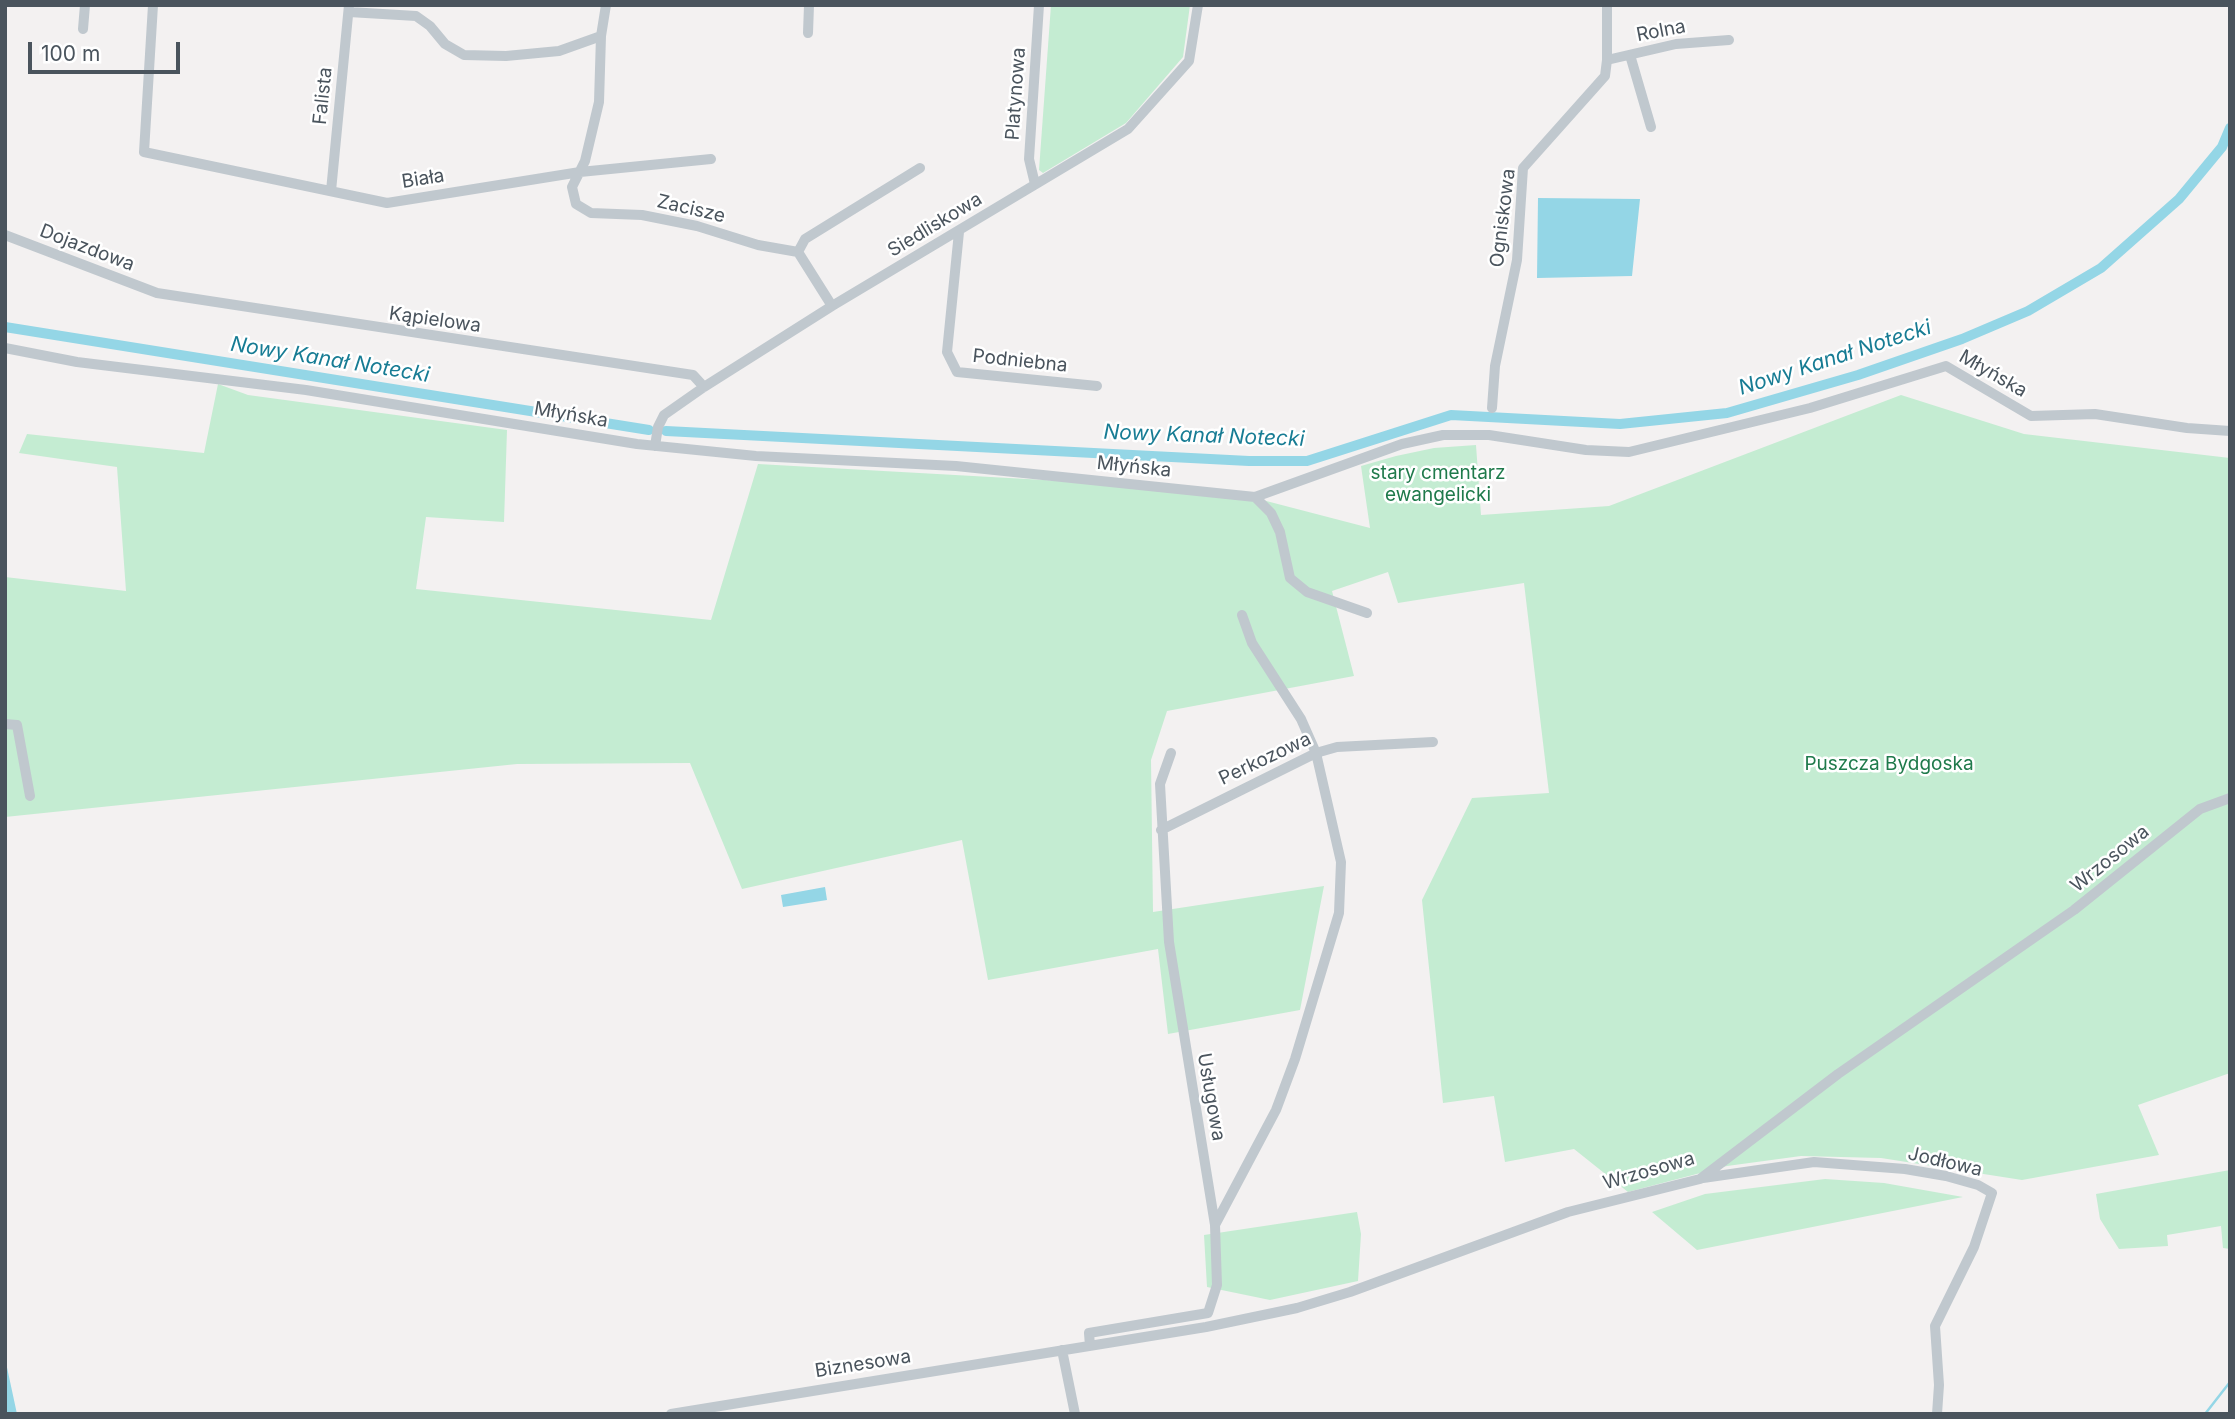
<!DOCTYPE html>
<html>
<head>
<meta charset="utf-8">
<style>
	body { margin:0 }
	#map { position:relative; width:2235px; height:1419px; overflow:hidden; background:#f3f1f1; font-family:Inter,sans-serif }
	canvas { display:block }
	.frame { position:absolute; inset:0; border:7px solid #4a545d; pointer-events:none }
	.scale { position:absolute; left:28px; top:42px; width:152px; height:32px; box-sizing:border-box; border:4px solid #4a545d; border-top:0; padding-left:9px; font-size:21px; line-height:24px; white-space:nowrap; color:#4a545d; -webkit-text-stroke:5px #fff; paint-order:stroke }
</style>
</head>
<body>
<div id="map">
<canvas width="2235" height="1419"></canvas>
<div class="frame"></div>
<div class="scale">100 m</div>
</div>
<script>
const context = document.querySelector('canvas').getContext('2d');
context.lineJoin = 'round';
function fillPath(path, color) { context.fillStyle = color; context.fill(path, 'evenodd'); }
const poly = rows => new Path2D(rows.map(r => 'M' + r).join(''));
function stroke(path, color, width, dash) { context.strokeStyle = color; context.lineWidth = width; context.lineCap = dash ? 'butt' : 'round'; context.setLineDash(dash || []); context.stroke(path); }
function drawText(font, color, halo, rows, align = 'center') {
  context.font = font + ' Inter,sans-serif'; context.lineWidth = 5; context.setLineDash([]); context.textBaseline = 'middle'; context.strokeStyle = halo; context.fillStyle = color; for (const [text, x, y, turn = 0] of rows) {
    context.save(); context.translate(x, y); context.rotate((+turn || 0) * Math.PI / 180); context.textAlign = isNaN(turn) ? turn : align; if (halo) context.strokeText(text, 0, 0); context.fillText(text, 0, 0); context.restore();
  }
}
const green = poly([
	[1051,5,1190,5,1183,57,1126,123,1043,173,1039,170],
	[218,384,248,395,507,430,504,522,426,517,416,589,711,620,758,464,1224,490,1370,528,1361,466,1396,456,1434,448,1476,445,1481,515,1609,506,1901,395,2024,434,2230,458,2230,1073,2138,1105,2159,1155,2022,1180,1881,1158,1801,1156,1727,1166,1628,1192,1574,1149,1505,1162,1494,1096,1443,1103,1422,900,1472,798,1549,793,1524,583,1398,603,1388,572,1332,591,1354,676,1167,711,1151,760,1153,912,1324,886,1300,1010,1168,1034,1158,949,988,980,962,840,742,889,690,763,517,764,5,817,5,577,126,591,117,467,19,453,27,434,204,453],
	[2230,1170,2230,1249,2223,1248,2221,1226,2167,1235,2168,1246,2119,1249,2100,1219,2096,1194],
	[1825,1179,1884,1183,1963,1197,1697,1250,1652,1212,1705,1194],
	[1357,1212,1361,1234,1358,1281,1270,1300,1207,1287,1204,1235]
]);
const water = poly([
	[1538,198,1640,199,1632,276,1537,278],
	[825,887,827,900,783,907,781,895],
	[5,1358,17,1414,5,1414]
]);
const stream = poly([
	[2205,1414,2230,1382]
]);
const canal = poly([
	[5,327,649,430],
	[666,431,1249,461,1307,461,1451,415,1620,424,1727,413,1858,375,1962,339,2028,311,2101,268,2179,199,2222,147,2230,128]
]);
const street = poly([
	[153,5,144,152,387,203,580,172,711,159],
	[606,5,601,36,599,102,585,161,572,187,576,204,591,213,642,215,697,226,758,245,798,252],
	[1607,5,1607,60,1676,44,1729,40],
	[349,12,416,16,430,26,445,44,464,55,506,56,559,51,601,36],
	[83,29,85,5],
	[808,33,809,5],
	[1630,55,1651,127],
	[1035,184,1029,159,1039,5],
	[331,191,349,5],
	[959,232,947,352,957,372,1097,386],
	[5,235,157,293,693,375,704,387],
	[832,306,798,252,805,239,920,168],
	[5,348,77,362,306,390,637,444,756,456,956,466,1255,497,1402,444,1443,435,1489,435,1586,450,1629,452,1810,408,1946,366,2031,416,2095,414,2187,428,2230,431],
	[1492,408,1495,366,1517,260,1523,168,1605,76,1607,60],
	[655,446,658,427,664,415,704,387,832,306,1128,129,1189,61,1198,5],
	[1255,497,1271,513,1280,532,1290,578,1307,592,1367,613],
	[5,724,17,725,30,796],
	[1161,830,1316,753,1337,747,1433,742],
	[1703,1178,1814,1162,1905,1169,1946,1176,1978,1185,1992,1193,1974,1247,1935,1326,1939,1385,1937,1414],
	[1215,1225,1276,1110,1295,1059,1339,913,1341,862,1316,753,1301,719,1252,643,1242,615],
	[1090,1346,1089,1333,1208,1313,1217,1285,1215,1225,1169,942,1160,784,1171,753],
	[1062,1350,1075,1414],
	[671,1414,1206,1327,1297,1308,1350,1292,1568,1212,1700,1179,1838,1074,2074,910,2200,809,2230,798]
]);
const streetNames = [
	["Rolna",1661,31,-11],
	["Platynowa",1016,94,-86],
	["Falista",323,96,-84],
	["Biała",423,179,-9],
	["Zacisze",691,209,13],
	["Ogniskowa",1503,218,-83],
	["Siedliskowa",935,225,-31],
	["Dojazdowa",87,248,21],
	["Kąpielowa",435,320,8],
	["Podniebna",1020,361,6],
	["Młyńska",1993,374,30],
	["Młyńska",571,415,10],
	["Młyńska",1134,467,6],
	["Perkozowa",1265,759,-25],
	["Wrzosowa",2110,859,-39],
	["Usługowa",1211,1097,80],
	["Jodłowa",1945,1162,13],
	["Wrzosowa",1649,1171,-16],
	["Biznesowa",863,1364,-9]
];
const parkNames = [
	["stary cmentarz",1438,473],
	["ewangelicki",1438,495],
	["Puszcza Bydgoska",1889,764]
];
const waterNames = [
	["Nowy Kanał Notecki",1835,358,-18],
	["Nowy Kanał Notecki",330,360,9],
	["Nowy Kanał Notecki",1204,436,2]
];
fillPath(green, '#c4ecd2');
fillPath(water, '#94d6e6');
stroke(stream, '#94d6e6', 2.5);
stroke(canal, '#94d6e6', 10);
stroke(street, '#c0c8ce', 10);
drawText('19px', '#4a545d', '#fff', streetNames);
drawText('19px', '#1f7a4b', '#fff', parkNames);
drawText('italic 21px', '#177c94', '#fff', waterNames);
</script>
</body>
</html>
